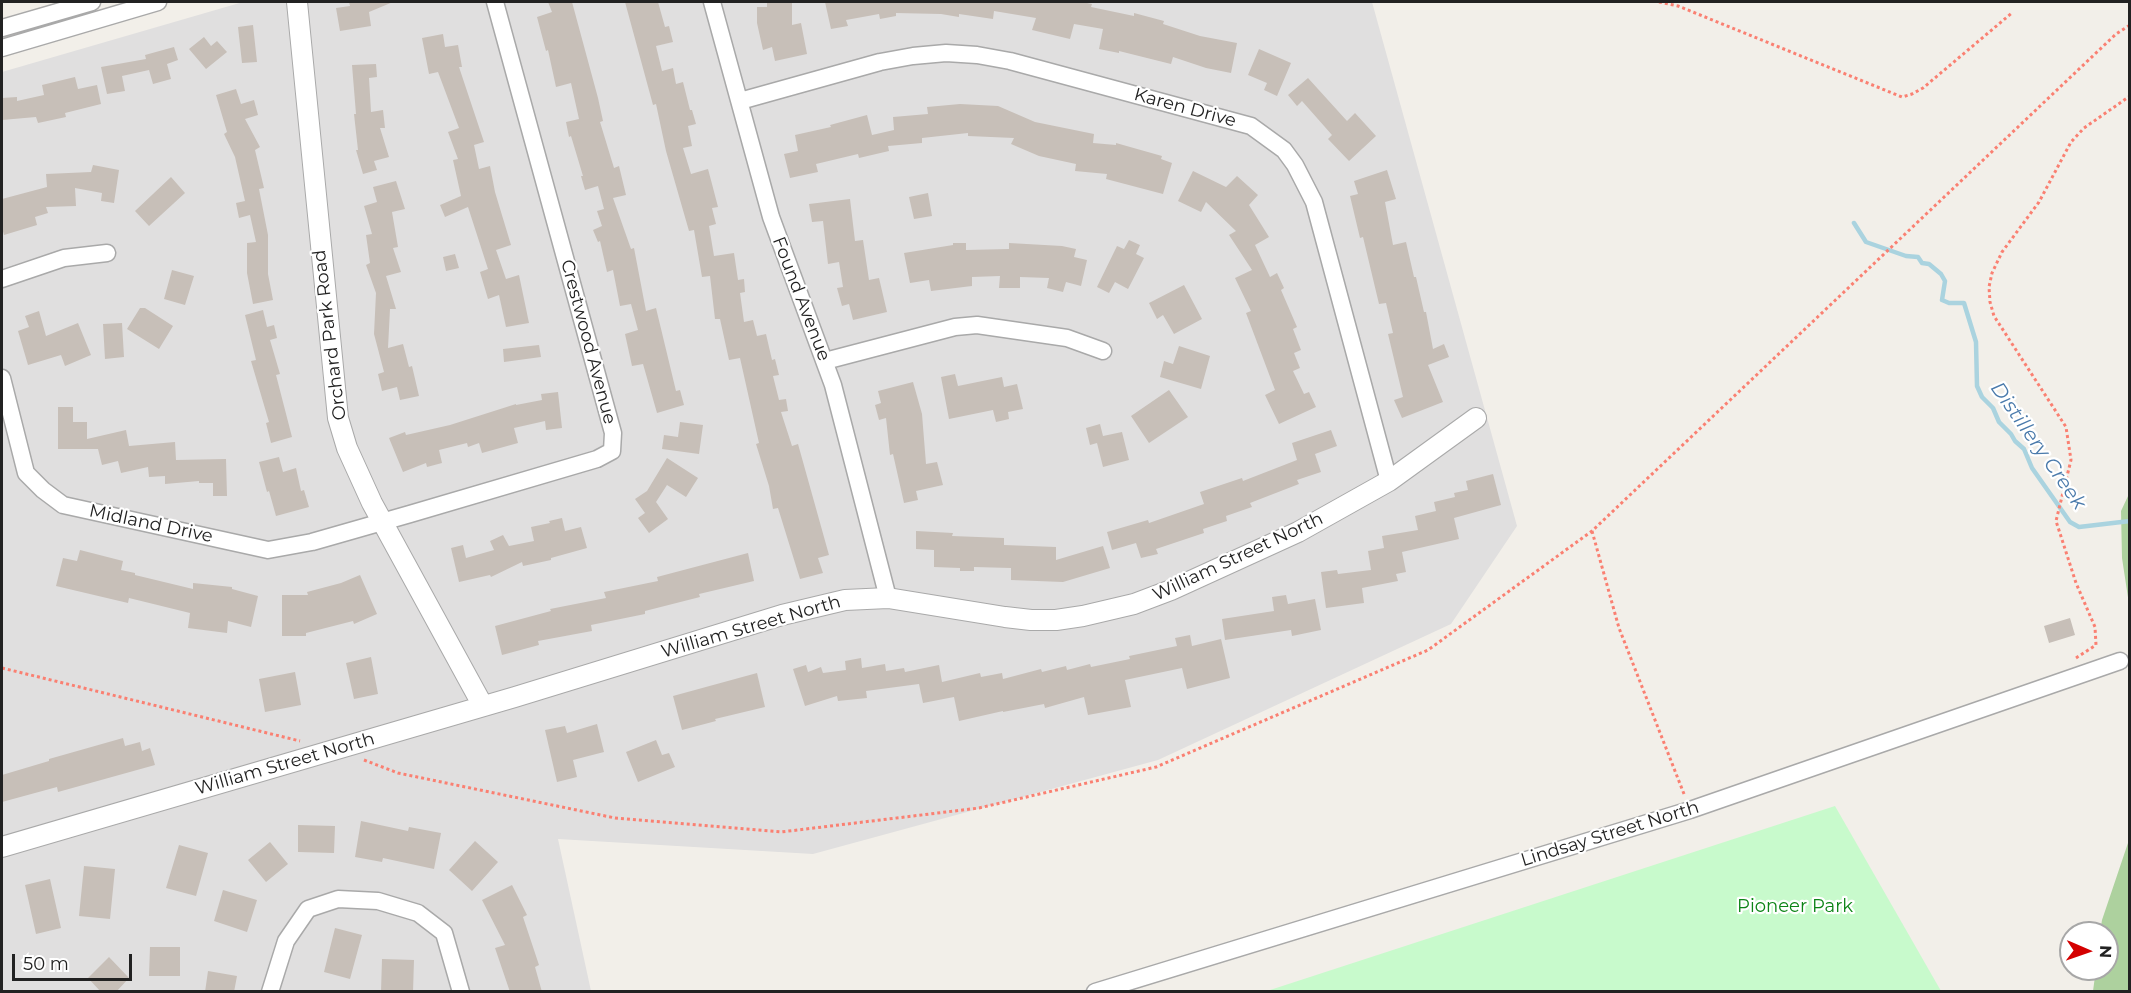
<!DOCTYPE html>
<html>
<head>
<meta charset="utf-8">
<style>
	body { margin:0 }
	#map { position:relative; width:2131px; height:993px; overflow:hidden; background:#f2efe9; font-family:Montserrat,sans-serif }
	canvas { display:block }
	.frame { position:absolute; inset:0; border:3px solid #222; pointer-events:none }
	.north { position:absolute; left:2059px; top:921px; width:60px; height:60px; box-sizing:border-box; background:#fff; border:2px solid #a7a7a7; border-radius:50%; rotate:92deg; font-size:16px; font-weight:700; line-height:24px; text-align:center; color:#222 }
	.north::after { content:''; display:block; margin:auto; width:21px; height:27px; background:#d40000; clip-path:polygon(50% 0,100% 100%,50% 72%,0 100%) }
	.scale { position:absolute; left:12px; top:954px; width:120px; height:27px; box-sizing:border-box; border:3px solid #222; border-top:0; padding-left:8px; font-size:18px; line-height:21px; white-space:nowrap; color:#222; -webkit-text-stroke:4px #fff; paint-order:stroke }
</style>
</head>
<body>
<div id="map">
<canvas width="2131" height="993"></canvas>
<div class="frame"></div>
<div class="north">N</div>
<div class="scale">50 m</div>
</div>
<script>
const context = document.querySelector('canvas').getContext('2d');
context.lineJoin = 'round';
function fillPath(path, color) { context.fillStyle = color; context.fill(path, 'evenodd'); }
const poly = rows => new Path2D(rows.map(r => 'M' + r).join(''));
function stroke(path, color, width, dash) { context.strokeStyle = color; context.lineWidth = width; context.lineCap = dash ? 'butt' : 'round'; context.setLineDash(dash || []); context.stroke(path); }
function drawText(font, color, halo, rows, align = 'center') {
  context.font = font + ' Montserrat,sans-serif'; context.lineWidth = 4.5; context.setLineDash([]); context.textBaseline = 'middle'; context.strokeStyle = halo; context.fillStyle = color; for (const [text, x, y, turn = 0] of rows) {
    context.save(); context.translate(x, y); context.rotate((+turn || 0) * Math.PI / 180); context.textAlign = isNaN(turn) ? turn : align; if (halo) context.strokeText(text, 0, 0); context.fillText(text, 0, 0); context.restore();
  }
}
const residential = poly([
	[243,2,1372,2,1517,526,1451,624,1158,760,813,854,558,839,591,991,2,992,2,72]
]);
const forest = poly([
	[2129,494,2129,604,2122,558,2121,511],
	[2129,840,2129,991,2093,991,2096,969,2107,969,2107,933,2100,933,2102,920]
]);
const park = poly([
	[1835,806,1941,991,1267,991]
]);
const stream = poly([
	[1854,223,1866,242,1906,256,1918,257,1922,263,1929,264,1941,274,1945,281,1942,300,1949,303,1964,303,1976,342,1977,386,1982,397,1993,408,1999,422,2011,434,2015,441,2024,449,2032,468,2070,522,2079,527,2130,521]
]);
const building = poly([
	[349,2,393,2,369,12,371,26,340,31,336,8,350,6],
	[548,2,572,2,598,98,603,121,600,122,614,168,619,166,626,195,613,198,631,249,634,248,646,311,656,308,676,391,680,390,684,405,657,413,643,364,632,366,625,334,638,330,631,304,620,306,613,270,607,272,600,241,598,242,593,230,602,226,597,211,604,209,598,186,585,190,581,176,583,176,571,136,569,137,566,122,579,119,571,83,556,87,548,50,546,51,537,17,552,12],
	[625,2,658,2,665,27,669,26,673,42,656,46,662,71,673,68,676,84,683,82,690,110,692,110,696,124,688,126,692,146,683,148,691,174,708,169,712,184,718,207,712,208,716,224,709,226,714,256,734,253,738,280,744,279,745,292,740,293,744,322,753,320,757,336,766,334,772,360,775,359,779,375,773,376,779,400,786,399,788,411,781,412,792,446,798,444,829,555,818,558,823,573,800,579,778,508,773,509,769,486,756,444,759,443,740,358,729,360,720,319,715,319,710,276,702,277,694,230,689,231,666,151,656,104,653,105],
	[767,2,792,2,792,25,801,23,807,54,775,61,772,47,763,50,757,23,757,7,767,7],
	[825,2,1082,2,1092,4,1091,7,1134,16,1134,13,1164,21,1163,24,1200,36,1237,43,1231,73,1206,68,1173,57,1171,64,1119,51,1119,53,1099,49,1103,29,1074,24,1070,39,1032,30,1036,18,994,11,993,19,959,14,959,17,941,14,896,13,896,16,880,19,879,14,846,20,848,26,831,29],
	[253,25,257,62,242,63,238,27],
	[443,34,445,47,458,45,462,67,459,67,484,142,474,145,479,169,490,166,495,192,511,245,496,250,506,279,519,275,529,323,506,327,499,295,488,299,480,272,488,269,468,207,445,217,440,205,461,196,453,160,458,159,448,132,459,128,438,72,429,74,422,38],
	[204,37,211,46,217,41,227,52,206,69,189,49],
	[174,47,178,60,167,64,171,79,153,84,149,70,122,76,125,91,107,94,101,67,146,59,145,55],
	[1259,49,1291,63,1277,96,1264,90,1267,83,1248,75],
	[376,64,377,77,369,78,371,112,383,110,385,128,380,128,389,157,374,161,377,170,363,174,356,150,358,150,354,114,356,114,352,65],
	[75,77,78,89,97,85,101,104,65,113,66,117,38,123,36,117,2,120,2,98,17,97,17,101,44,95,42,85],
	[1308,78,1347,121,1355,113,1376,136,1349,161,1328,139,1332,135,1302,101,1297,106,1288,95],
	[236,89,241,104,254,100,258,115,245,119,260,147,255,150,264,188,259,189,268,235,268,274,273,300,253,304,247,273,247,243,256,242,250,215,239,218,236,203,245,201,235,157,224,134,227,132,216,95],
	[960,104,998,106,1035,122,1094,134,1093,143,1116,145,1116,143,1162,156,1161,159,1172,163,1163,194,1106,179,1107,174,1075,171,1076,164,1039,156,1011,144,1014,138,968,136,968,133,922,138,922,143,888,146,889,151,859,158,858,154,816,164,818,172,790,178,784,154,798,151,795,135,831,127,830,125,867,115,872,135,894,130,893,117,928,114,927,107],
	[93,165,119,170,114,203,101,201,102,193,75,188,76,206,46,207,48,213,35,217,37,225,4,235,2,228,2,199,47,187,46,174,91,172],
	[1387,170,1396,199,1385,202,1393,245,1406,242,1414,277,1416,277,1424,312,1426,312,1433,349,1444,344,1449,357,1428,365,1443,402,1402,418,1394,400,1403,397,1388,334,1393,333,1386,303,1379,304,1363,237,1360,238,1350,196,1358,194,1354,181],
	[1193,171,1226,187,1237,176,1258,195,1249,205,1269,237,1255,245,1270,277,1277,273,1284,288,1281,290,1297,327,1293,329,1301,350,1294,353,1300,368,1293,371,1304,394,1309,392,1316,407,1279,424,1265,395,1275,390,1246,313,1251,311,1235,278,1252,270,1229,235,1236,231,1206,202,1201,212,1178,201],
	[171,177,185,193,149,226,135,211],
	[396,181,405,209,392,212,398,247,393,248,401,272,386,276,396,309,390,309,388,348,403,344,409,367,412,366,419,396,400,400,397,387,382,391,378,374,384,372,374,334,376,293,366,265,370,263,366,235,372,234,364,206,377,202,373,187],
	[928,193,932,216,914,219,909,197],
	[850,199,855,241,863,240,869,280,879,278,887,312,853,320,849,304,842,306,837,288,843,287,839,262,828,264,823,221,812,222,809,204],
	[1129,240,1140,245,1136,254,1144,258,1128,289,1115,282,1109,293,1097,287,1117,246,1124,249],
	[953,243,966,243,966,250,1009,249,1009,243,1062,246,1076,249,1074,257,1087,260,1081,286,1066,282,1063,292,1047,288,1049,278,1020,277,1020,288,999,288,1000,276,972,277,972,286,931,291,929,280,910,283,904,253,953,245],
	[455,254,459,268,446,271,443,257],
	[172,270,194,276,185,305,164,299],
	[1184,285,1202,319,1174,334,1163,315,1157,319,1149,303],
	[140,308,145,308,173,326,159,349,127,329],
	[263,310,267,327,274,325,277,338,270,340,280,374,276,375,292,437,271,443,266,423,269,422,251,361,256,360,245,315],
	[39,311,46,336,78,323,91,355,65,366,61,355,28,365,18,331,29,327,25,316],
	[122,323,124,357,105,359,103,324],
	[539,345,541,357,504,362,503,349],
	[1179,346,1210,356,1201,389,1160,377,1164,361,1173,364],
	[955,374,958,386,1002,377,1004,387,1017,384,1023,409,1008,412,1009,419,996,422,993,410,949,419,941,377],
	[913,382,922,414,926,464,937,462,943,485,916,491,918,500,904,503,893,454,890,455,886,418,879,420,875,405,881,403,878,391],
	[1169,390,1188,417,1149,443,1131,416],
	[558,392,562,428,546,430,545,421,514,428,518,443,482,453,479,443,468,447,467,443,439,450,442,463,427,467,426,463,403,472,389,438,405,432,406,435,450,425,516,404,516,405,542,400,541,394],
	[58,407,73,407,73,422,87,422,87,439,126,430,129,446,175,442,176,460,226,459,227,496,213,496,213,483,199,483,199,481,165,484,165,476,149,477,148,467,121,473,118,461,102,465,98,449,58,449],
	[680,422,703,425,699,454,662,449,664,435,678,437],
	[1100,424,1103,436,1122,432,1129,460,1103,467,1097,443,1090,445,1086,428],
	[1331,430,1337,446,1315,454,1321,472,1297,480,1299,484,1250,503,1252,507,1226,516,1227,521,1203,529,1204,533,1156,549,1158,554,1141,558,1136,543,1112,550,1107,532,1148,520,1149,523,1204,504,1200,492,1242,478,1243,481,1297,460,1292,443],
	[279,457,283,472,296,468,301,491,304,490,309,507,276,516,269,491,267,492,259,462],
	[667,458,698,478,686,497,667,485,656,502,668,519,649,533,638,518,645,513,635,499,647,491],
	[1493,474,1501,505,1454,518,1459,539,1402,552,1406,572,1396,574,1398,581,1362,588,1364,603,1326,608,1321,572,1337,570,1338,574,1371,570,1368,551,1384,548,1382,536,1418,530,1415,516,1436,511,1434,502,1455,497,1454,493,1468,490,1466,481],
	[562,518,565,531,581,527,587,548,551,558,551,560,523,566,522,562,491,577,490,575,459,582,451,548,463,545,466,558,494,550,490,541,503,535,509,546,534,541,531,527,550,523,549,521],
	[916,531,953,533,952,536,1004,538,1004,545,1056,547,1056,560,1103,546,1110,568,1063,582,1011,580,1011,568,974,567,974,571,960,571,960,568,934,567,934,550,916,549],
	[80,550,123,561,121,570,135,573,135,575,193,589,193,583,232,587,232,589,258,596,251,627,228,621,227,633,188,628,190,613,129,598,128,603,56,586,63,558,77,561],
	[748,553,754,581,699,594,700,597,645,611,645,614,591,625,592,631,538,641,539,645,502,655,495,626,551,611,550,609,606,598,604,592,658,581,657,577],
	[360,575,377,614,354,624,353,621,306,633,306,636,282,636,282,595,308,595,307,592,341,583],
	[1286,595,1288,604,1315,599,1321,630,1292,636,1291,630,1225,640,1222,619,1274,611,1272,597],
	[2070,618,2075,635,2049,643,2044,626],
	[1190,635,1192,646,1221,639,1230,678,1187,689,1182,668,1125,680,1131,707,1088,715,1084,697,1045,708,1044,704,1003,712,1003,711,959,721,954,697,923,703,919,684,866,691,867,698,838,701,837,696,805,706,793,669,806,665,808,672,821,667,823,673,846,670,845,661,861,658,862,668,885,664,886,671,904,668,905,672,939,665,942,682,980,673,981,677,1002,673,1003,679,1041,669,1042,672,1066,666,1067,670,1090,664,1091,667,1130,659,1129,656,1177,646,1175,638],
	[371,657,378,694,354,699,346,663],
	[295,672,301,705,265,712,259,679],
	[757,673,765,707,715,719,716,721,682,730,673,696],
	[597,724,604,752,573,760,577,777,557,782,545,730,565,726,567,733],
	[123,738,125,746,140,742,142,751,150,748,155,765,58,792,57,787,2,802,2,775,49,761,49,759],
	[656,740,662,755,669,753,675,767,638,782,626,752],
	[361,821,408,831,409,827,441,833,434,869,383,858,382,862,355,857],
	[298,825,335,826,334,853,298,852],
	[475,841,498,862,472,891,449,870],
	[270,842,288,864,266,882,248,860],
	[179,845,208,853,196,896,166,888],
	[84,866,115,869,110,919,79,916],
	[50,879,61,928,36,934,25,885],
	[512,885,527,915,523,917,539,965,535,967,542,992,510,992,495,948,505,945,482,900],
	[223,890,257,900,247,932,214,921],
	[335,928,362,935,350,979,324,972],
	[150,947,180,947,180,976,149,976],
	[109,957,129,978,116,992,101,992,88,978],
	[382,959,414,960,413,992,381,992],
	[208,971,237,976,234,992,205,992]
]);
const path = poly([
	[1659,2,1678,6,1902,97,1912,94,1923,88,2013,12],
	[1592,531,1619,628,1684,794],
	[2076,658,2096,645,2095,627,2076,583,2056,521,2071,460,2066,427,1994,316,1990,302,1989,287,1992,273,2002,252,2039,202,2071,142,2084,128,2130,96],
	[2,668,300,741],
	[364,760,398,773,615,818,781,832,979,808,1156,767,1428,650,1592,531,2116,34,2130,25]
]);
const minor = poly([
	[712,2,771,217,833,385,888,598],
	[2,28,92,2],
	[2,48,158,2],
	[740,101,880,62,913,56,946,53,977,55,1010,61,1251,126,1284,150,1295,165,1314,202,1389,481],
	[2,279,64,258,107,253],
	[825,361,955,327,977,325,1067,338,1103,351],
	[2,378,26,473,43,490,63,505,268,550,312,542,410,514,597,459,612,451,613,433,495,2],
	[270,992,286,941,308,909,338,899,378,901,418,913,444,933,461,992],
	[1095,992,1690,810,2120,661]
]);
const tertiary = poly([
	[297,2,338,418,347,448,372,503,483,706],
	[2,847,515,697,782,615,845,600,888,598,1005,617,1031,620,1056,620,1083,616,1134,604,1171,590,1298,532,1389,481,1476,418]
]);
const streetNames = [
	["Karen Drive",1185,108,15],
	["Found Avenue",801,299,69],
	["Orchard Park Road",330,335,-97],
	["Crestwood Avenue",588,342,75],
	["Midland Drive",151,524,12],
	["William Street North",1238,557,-25],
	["William Street North",751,627,-16],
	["William Street North",285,764,-16],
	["Lindsay Street North",1610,834,-17]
];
const parkNames = [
	["Pioneer Park",1795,907]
];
const waterNames = [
	["Distillery Creek",2038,446,55]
];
fillPath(residential, '#e0dfdf');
fillPath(forest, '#add19e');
fillPath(park, '#c8facc');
stroke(stream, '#aad3df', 4.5);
fillPath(building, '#c7bfb8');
stroke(minor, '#a9a9a9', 19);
stroke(tertiary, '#a9a9a9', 22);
stroke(path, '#fa8072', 3, [3, 3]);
stroke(minor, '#fff', 16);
stroke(tertiary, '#fff', 20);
drawText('18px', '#222', '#fff', streetNames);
drawText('18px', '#0c8416', '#fff', parkNames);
drawText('italic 20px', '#4a7aab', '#fff', waterNames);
</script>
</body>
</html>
